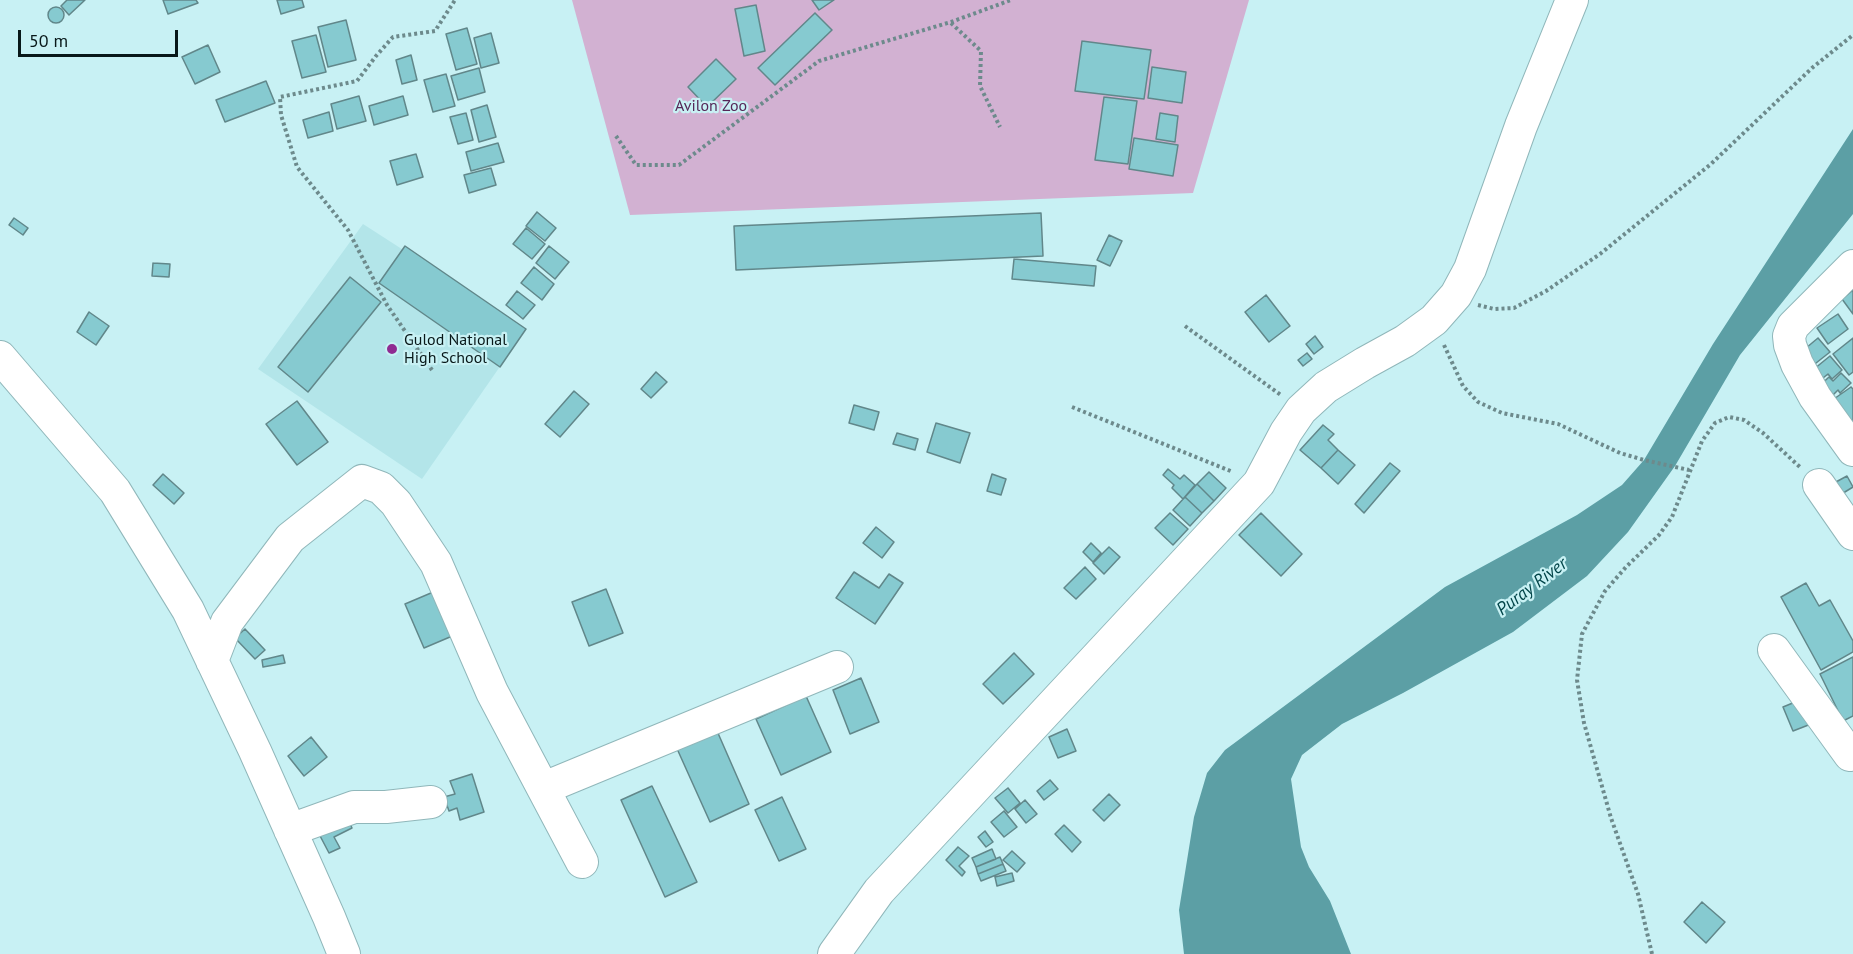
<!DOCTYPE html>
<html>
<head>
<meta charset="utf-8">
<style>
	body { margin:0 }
	#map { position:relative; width:1853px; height:954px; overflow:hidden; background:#c8f1f4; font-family:"PT Sans",sans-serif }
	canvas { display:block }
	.scale { position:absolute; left:18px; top:30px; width:160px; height:27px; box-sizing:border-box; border:3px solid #081819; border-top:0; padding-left:8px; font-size:18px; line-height:21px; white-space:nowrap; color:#081819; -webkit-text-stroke:4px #c8f1f4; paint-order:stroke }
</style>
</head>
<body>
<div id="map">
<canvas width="1853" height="954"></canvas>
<div class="scale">50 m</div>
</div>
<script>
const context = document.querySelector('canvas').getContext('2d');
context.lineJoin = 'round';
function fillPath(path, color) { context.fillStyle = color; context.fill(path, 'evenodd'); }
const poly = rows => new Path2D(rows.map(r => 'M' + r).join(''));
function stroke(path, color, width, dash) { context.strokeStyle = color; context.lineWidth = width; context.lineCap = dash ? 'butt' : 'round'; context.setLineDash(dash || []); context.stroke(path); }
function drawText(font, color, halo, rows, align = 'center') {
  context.font = font + ' "PT Sans",sans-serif'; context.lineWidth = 4.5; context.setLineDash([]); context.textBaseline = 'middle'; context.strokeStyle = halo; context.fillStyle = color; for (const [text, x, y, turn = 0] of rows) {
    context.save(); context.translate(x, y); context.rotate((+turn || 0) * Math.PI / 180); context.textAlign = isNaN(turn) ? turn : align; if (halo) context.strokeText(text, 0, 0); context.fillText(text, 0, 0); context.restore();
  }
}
const built = poly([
	[363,224,526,329,422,479,258,369]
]);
const green = poly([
	[572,0,1249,0,1193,193,630,215]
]);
const water = poly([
	[1853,129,1853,214,1740,355,1675,466,1628,532,1587,576,1513,632,1403,693,1342,724,1302,755,1291,779,1301,847,1309,867,1330,901,1351,954,1184,954,1179,910,1194,817,1207,773,1225,750,1445,587,1577,515,1622,485,1644,460,1713,344]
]);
const building = poly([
	[67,0,85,0,69,15,61,6,67,0],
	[163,0,196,0,198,3,168,14,163,0],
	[277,0,302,0,304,7,281,14,277,0],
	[812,0,834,0,819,10,812,0],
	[756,5,765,51,744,56,735,9,756,5],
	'48 15a8 8 0 1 1 16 0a8 8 0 1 1-16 0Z',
	[815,13,832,30,775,85,758,68,815,13],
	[346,20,356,60,328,67,318,27,346,20],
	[467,28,477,64,456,70,446,34,467,28],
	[491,33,499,63,481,68,474,38,491,33],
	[316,35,326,72,302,78,292,41,316,35],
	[1082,41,1151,50,1144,99,1075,91,1082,41],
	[208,45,220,72,195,84,182,57,208,45],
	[411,55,417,80,402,84,396,60,411,55],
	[716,59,736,79,707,107,688,87,716,59],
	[1152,67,1186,72,1182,103,1148,98,1152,67],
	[479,68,485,92,458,100,451,76,479,68],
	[446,74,455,106,433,112,424,80,446,74],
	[266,81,275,103,225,122,216,100,266,81],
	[359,96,366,121,337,129,331,104,359,96],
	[403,96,408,115,374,125,369,106,403,96],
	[1104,97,1137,101,1128,164,1095,160,1104,97],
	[487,105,496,137,479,142,471,110,487,105],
	[329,112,333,131,308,138,303,120,329,112],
	[466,113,473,140,458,144,450,117,466,113],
	[1160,113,1178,116,1175,142,1156,139,1160,113],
	[1134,138,1178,145,1173,176,1129,169,1134,138],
	[498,143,504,162,471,171,466,152,498,143],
	[416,154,423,177,397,185,390,161,416,154],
	[491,168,496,185,469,193,464,175,491,168],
	[537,212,556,228,545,241,526,226,537,212],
	[1041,213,1043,256,736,270,734,226,1041,213],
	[14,218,28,228,23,235,9,225,14,218],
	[526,228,545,244,532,259,513,244,526,228],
	[1109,235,1122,241,1110,266,1097,260,1109,235],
	[405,246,526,329,500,367,379,283,405,246],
	[549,246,569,262,555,279,536,263,549,246],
	[1014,259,1096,266,1094,286,1012,279,1014,259],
	[153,263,170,264,169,277,152,276,153,263],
	[534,267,554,284,542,300,521,283,534,267],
	[350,277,381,302,308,392,278,367,350,277],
	[1853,290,1853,314,1842,299,1853,290],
	[517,291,535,305,523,319,506,305,517,291],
	[1266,295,1290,326,1269,342,1245,312,1266,295],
	[89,312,109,326,96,345,77,332,89,312],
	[1838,314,1848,329,1828,344,1817,328,1838,314],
	[1315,336,1323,347,1314,354,1306,344,1315,336],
	[1818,338,1830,352,1811,367,1800,353,1818,338],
	[1853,338,1853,372,1849,375,1833,354,1853,338],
	[1307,353,1312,359,1303,366,1298,360,1307,353],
	[1830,356,1842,370,1832,379,1828,374,1823,378,1814,369,1830,356],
	[656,372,667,382,651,398,641,389,656,372],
	[1841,373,1851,383,1840,393,1838,390,1828,400,1817,388,1829,377,1833,381,1841,373],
	[1851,387,1853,389,1853,424,1831,401,1851,387],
	[574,391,589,404,560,437,545,424,574,391],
	[297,401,328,442,297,465,266,424,297,401],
	[854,405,879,412,874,430,849,423,854,405],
	[936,423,970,433,960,463,927,452,936,423],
	[1323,425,1334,434,1328,440,1338,450,1321,468,1300,450,1323,425],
	[897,433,918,439,915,450,893,444,897,433],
	[1338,450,1355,465,1338,484,1321,468,1338,450],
	[1390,463,1400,471,1364,513,1355,504,1390,463],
	[1168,469,1180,479,1184,475,1195,485,1183,499,1172,488,1174,485,1163,475,1168,469],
	[1209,472,1226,488,1214,501,1197,484,1209,472],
	[163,474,184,493,174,504,153,485,163,474],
	[992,474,1006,479,1001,495,987,491,992,474],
	[1847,476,1853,487,1840,495,1834,483,1847,476],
	[1197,484,1214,501,1202,513,1185,497,1197,484],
	[1185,497,1202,513,1190,526,1173,510,1185,497],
	[1170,513,1188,529,1173,545,1155,528,1170,513],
	[1261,513,1302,554,1281,576,1239,535,1261,513],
	[876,527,894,542,882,558,863,543,876,527],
	[1091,543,1101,553,1093,562,1083,552,1091,543],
	[1109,547,1120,557,1104,574,1093,563,1109,547],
	[1085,567,1096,579,1076,599,1064,588,1085,567],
	[854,572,879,588,889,574,903,583,875,624,836,598,854,572],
	[1806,583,1819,606,1830,600,1853,641,1853,652,1821,670,1781,597,1806,583],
	[606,589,623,633,589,646,572,602,606,589],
	[438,590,457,634,424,648,405,604,438,590],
	[245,629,265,650,255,659,235,638,245,629],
	[1014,653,1034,674,1003,704,983,684,1014,653],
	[283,655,285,663,263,667,262,660,283,655],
	[1853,657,1853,716,1843,721,1820,674,1853,657],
	[861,678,879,722,850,734,833,690,861,678],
	[806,696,831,752,781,775,756,719,806,696],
	[1800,700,1811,724,1793,731,1783,707,1800,700],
	[714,724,749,804,710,822,674,742,714,724],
	[1067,729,1076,751,1058,758,1049,737,1067,729],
	[311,737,327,757,304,776,288,756,311,737],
	[472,774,484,812,460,820,457,808,449,811,444,797,455,794,450,781,472,774],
	[1050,780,1058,789,1044,800,1037,791,1050,780],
	[652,786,697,882,665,897,621,800,652,786],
	[1008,788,1020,803,1008,813,995,798,1008,788],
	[1109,794,1120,805,1104,821,1093,810,1109,794],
	[782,797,806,849,779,861,755,810,782,797],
	[1025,800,1037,814,1026,823,1015,809,1025,800],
	[1004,811,1017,827,1004,837,991,822,1004,811],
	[347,817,352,828,334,837,340,848,329,853,318,832,347,817],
	[1064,825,1081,842,1072,852,1055,834,1064,825],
	[985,831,993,842,986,847,978,837,985,831],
	[958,847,969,856,959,866,965,872,962,876,946,860,958,847],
	[992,849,996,859,976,867,972,858,992,849],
	[1012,851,1025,863,1017,872,1003,860,1012,851],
	[1000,857,1003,864,978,874,976,867,1000,857],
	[1003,864,1006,871,981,881,978,874,1003,864],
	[1012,873,1014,881,997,886,995,877,1012,873],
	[1702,902,1725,922,1706,943,1684,922,1702,902]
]);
const path = poly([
	[951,23,981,51,980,86,1000,127],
	[616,136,636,165,679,165,819,61,951,22,1011,0],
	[1478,305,1494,309,1514,308,1546,291,1600,254,1711,164,1812,68,1853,35],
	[1185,326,1281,395],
	[1444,345,1463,386,1478,402,1502,413,1558,424,1620,453,1644,460,1689,470],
	[432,370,387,305,348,230,297,167,281,115,280,97,357,81,376,56,393,37,435,31,455,0],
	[1072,407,1233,472],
	[1652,954,1638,894,1611,818,1584,723,1577,680,1582,634,1605,591,1626,567,1659,535,1672,517,1702,441,1715,423,1729,417,1744,420,1763,433,1801,468]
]);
const minor = poly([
	[1853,266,1793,326,1789,336,1790,345,1797,364,1815,397,1853,450],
	[0,357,115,491,188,610,255,751,329,917,344,954],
	[1819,485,1853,534],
	[1774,650,1850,755],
	[212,661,227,622,290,538,362,481,381,488,396,503,436,563,492,692,582,862],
	[544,788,837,667],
	[290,830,354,807,386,807,431,802],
	[834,954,879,891,1259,483,1286,432,1301,410,1326,387,1365,363,1405,341,1434,320,1456,295,1470,269,1521,126,1572,0]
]);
const markers = [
	[392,349,6,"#8f2b92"]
];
const parkNames = [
	["Avilon Zoo",711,106]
];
const poiNames = [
	["Gulod National",404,340],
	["High School",404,358]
];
const waterNames = [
	["Puray River",1532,587,-37]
];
fillPath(built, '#b3e5e9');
fillPath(green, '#d2b1d2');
fillPath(water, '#5c9fa5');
fillPath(building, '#86cad0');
stroke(building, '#61878a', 1.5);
stroke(minor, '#90b7ba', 34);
stroke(path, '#6d8a8c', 4, [3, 3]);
stroke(minor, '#fff', 32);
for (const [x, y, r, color] of markers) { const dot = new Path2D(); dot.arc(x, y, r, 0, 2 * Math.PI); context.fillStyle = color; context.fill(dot); stroke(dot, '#c8f1f4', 2); }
drawText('16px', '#562758', '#c8f1f4', parkNames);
drawText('16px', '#081819', '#c8f1f4', poiNames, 'left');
drawText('italic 18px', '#014448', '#c8f1f4', waterNames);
</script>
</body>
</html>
